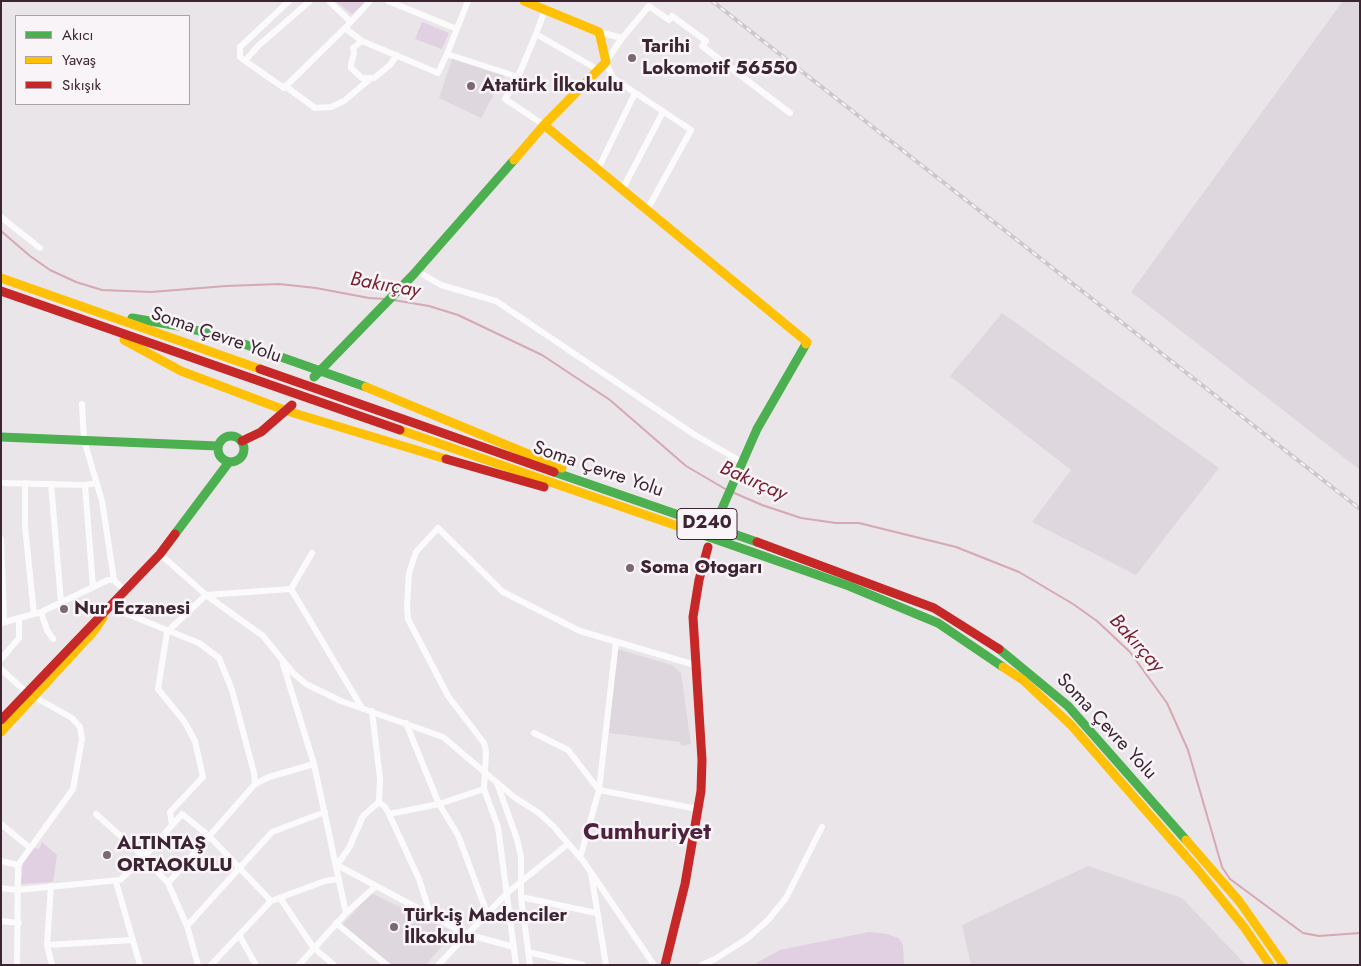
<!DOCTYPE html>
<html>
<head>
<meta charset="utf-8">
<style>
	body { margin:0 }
	#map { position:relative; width:1361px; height:966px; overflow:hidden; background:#eae5e9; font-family:Jost,sans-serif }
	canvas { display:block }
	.frame { position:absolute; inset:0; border:2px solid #3d2433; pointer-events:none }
	.legend { position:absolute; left:15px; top:15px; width:175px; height:90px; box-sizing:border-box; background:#f9f4f8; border:1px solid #aea1a9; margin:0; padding:6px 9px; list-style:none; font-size:15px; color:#3d2433 }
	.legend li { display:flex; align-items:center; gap:10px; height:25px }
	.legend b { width:25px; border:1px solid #aea1a9 }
</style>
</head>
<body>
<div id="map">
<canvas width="1361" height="966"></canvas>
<div class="frame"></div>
<ul class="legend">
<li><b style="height:6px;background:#4caf50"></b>Akıcı</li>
<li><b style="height:6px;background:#ffc107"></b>Yavaş</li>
<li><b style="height:6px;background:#c62828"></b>Sıkışık</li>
</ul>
</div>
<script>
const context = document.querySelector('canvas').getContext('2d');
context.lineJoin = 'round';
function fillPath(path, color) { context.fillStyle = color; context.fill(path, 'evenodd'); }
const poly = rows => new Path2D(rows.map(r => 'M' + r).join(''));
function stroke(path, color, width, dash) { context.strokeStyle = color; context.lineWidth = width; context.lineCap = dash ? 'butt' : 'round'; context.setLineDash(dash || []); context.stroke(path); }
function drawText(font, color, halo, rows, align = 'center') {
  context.font = font + ' Jost,sans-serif'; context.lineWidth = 5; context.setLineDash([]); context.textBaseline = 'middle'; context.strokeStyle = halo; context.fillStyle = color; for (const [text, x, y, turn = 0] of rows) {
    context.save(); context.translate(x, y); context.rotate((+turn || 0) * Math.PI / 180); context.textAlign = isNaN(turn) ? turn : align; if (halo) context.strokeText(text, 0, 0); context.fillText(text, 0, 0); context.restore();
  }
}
const built = poly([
	[1343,1,1360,1,1360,470,1131,292],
	[453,56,505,74,481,118,439,98],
	[1002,313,1219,468,1136,575,1032,522,1071,470,950,376],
	[617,649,672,665,681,673,691,744,682,746,680,742,609,733],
	[1088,866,1182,898,1246,965,971,965,962,925],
	[371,893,449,930,451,935,426,965,392,965,342,925]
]);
const green = poly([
	[335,1,367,1,367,2,352,14],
	[422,22,449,33,442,49,415,39],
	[42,842,57,855,53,882,21,884,23,863,34,848,39,849],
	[869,932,887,934,899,938,903,945,904,965,753,965,780,950]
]);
const stream = poly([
	[1,231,30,256,50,270,76,282,102,290,151,292,226,286,279,284,316,288,369,298,386,299],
	[393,300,429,306,458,315,542,355,610,400,686,466,727,490],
	[732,492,762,505,801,518,836,523,859,523,956,547,1019,572,1073,604,1097,621,1130,652,1167,703,1188,750,1222,867,1230,879,1303,933,1319,936,1360,933]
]);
const street = poly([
	[310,1,258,46,245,61,284,88,345,28],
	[329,1,350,21],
	[370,1,345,28,362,41,438,73,447,54],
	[388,1,457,29],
	[468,1,447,54,518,77],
	[545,10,536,34,597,69],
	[599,32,622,38,606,62,613,78,691,130,647,210],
	[536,34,518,77,505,99,544,125],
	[622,38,649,6,669,20,672,16,706,41,702,46,790,113],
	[362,41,353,48,354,54,351,64,351,68,362,78,374,78,390,65,397,55],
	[245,61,240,57,240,47,289,1],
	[285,86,315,108,331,107,344,101,370,79],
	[597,171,635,93],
	[622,190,663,112],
	[1,217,40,248],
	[417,271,441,285,496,301,695,435,742,462],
	[82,404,84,440,102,501,114,580],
	[1,483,85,485,97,483],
	[25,483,25,526,34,614],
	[51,484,61,602],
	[85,485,93,587],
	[1,539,4,622],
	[160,554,206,595,263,636,293,673,306,684,341,701,443,737,514,797,539,813,554,827,584,862,654,965],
	[291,589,362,708],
	[110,607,199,643,219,658,232,690,254,773,255,784,168,883],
	[41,612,47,630,53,639],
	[1,623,41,612,108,580,114,580,125,591],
	[1,659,19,638,19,619],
	[283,664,314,764,346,913],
	[1,669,26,692,72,718,80,727,82,739,73,789,18,865,17,965],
	[372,711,380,779,379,802,363,816,349,848,337,865,466,934,514,947],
	[406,723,439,804,458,835,487,913],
	[534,733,568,750,599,790,698,809],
	[497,783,517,839,521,857,521,897,530,965],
	[255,784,269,777,314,764],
	[379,802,385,807,389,814,419,879,431,916],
	[389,814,439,804,484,789],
	[1,824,29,847],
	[172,825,170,812,203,777,195,741,184,721,158,689,167,632,206,595,291,589,312,553],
	[580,858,599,790,616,642],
	[1,861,18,865],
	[591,873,606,965],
	[116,882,140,965],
	[51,886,47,945,52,965],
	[1,888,17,890,120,880,144,857,96,814],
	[521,897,596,913],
	[280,898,313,947,334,965],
	[1,921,19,923],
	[336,923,387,965],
	[187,926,272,832,325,812],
	[239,935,256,965],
	[47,945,133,940],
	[528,952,583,965],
	[198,965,187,926,168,883,144,857,182,814,209,836,271,901],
	[211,965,271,901,325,881,339,879],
	[299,965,346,913,375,887],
	[438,965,507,893,568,844],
	[516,965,498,827,484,789,486,752,484,743,448,696,408,619,407,606,409,573,416,552,438,528,503,592,580,631,695,665],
	[702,965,715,959,748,938,768,920,786,898,822,827]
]);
const fast = poly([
	[132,318,179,326,227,338,366,387],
	[314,377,413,275,514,160],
	'218 449a13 13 0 1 1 26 0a13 13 0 1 1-26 0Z',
	[1,437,218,446],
	[554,472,757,542],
	[717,520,757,429,806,344],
	[689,530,849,586,938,623,1003,667],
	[175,534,229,462],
	[999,649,1068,706,1186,840]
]);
const slow = poly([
	[544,125,807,342,806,344],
	[514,160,544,125,606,62,599,32,524,1],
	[1,278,260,369],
	[124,340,181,371,287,411,446,459],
	[366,387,562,468],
	[400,430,689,530],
	[1003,667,1023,680,1071,725,1197,869,1244,927,1270,965],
	[1,732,94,631,103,618],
	[1186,840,1239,901,1284,965]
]);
const jam = poly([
	[1,291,400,430],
	[260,369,554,472],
	[242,441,261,432,292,405],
	[446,459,544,487],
	[757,542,934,608,999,649],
	[1,720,160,554,175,534],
	[665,965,685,884,701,791,702,760,693,617,699,580,708,547]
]);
const rail = poly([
	[712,1,1360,509]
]);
const markers = [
	[632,58,5,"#7a6873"],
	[471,86,5,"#7a6873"],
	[630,568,5,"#7a6873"],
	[64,609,5,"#7a6873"],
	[107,855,5,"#7a6873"],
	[394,927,5,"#7a6873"]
];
const shields = [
	[707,524,60]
];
const shieldNames = [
	["D240",707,524]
];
const poiNames = [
	["Tarihi",642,47],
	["Lokomotif 56550",642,69],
	["Atatürk İlkokulu",481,86],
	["Soma Otogarı",640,568],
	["Nur Eczanesi",74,609],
	["ALTINTAŞ",117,844],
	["ORTAOKULU",117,866],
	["Türk-iş Madenciler",404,916],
	["İlkokulu",404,938]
];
const streetNames = [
	["Soma Çevre Yolu",216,336,19],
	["Soma Çevre Yolu",598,470,19],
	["Soma Çevre Yolu",1106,727,47]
];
const waterNames = [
	["Bakırçay",385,286,10],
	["Bakırçay",753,482,24],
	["Bakırçay",1136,644,48]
];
const districtNames = [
	["Cumhuriyet",647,833]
];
fillPath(built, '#dfd7de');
fillPath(green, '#e1cfe2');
stroke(stream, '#d6a8b2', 2);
stroke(street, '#fcfbfc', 6);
stroke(fast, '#4caf50', 9);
stroke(slow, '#ffc107', 9);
stroke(jam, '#c62828', 9);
stroke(rail, '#cbc7ca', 4);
stroke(rail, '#f9f4f8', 2, [5.5]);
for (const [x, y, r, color] of markers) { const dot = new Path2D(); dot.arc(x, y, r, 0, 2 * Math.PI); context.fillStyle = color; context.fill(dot); stroke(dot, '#f9f4f8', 2); }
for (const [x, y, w] of shields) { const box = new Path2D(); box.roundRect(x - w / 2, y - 15.5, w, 31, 4); context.fillStyle = '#f9f4f8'; context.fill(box); stroke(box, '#3d2433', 1); }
drawText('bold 18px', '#3d2433', null, shieldNames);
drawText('bold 19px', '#3d2433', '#f9f4f8', poiNames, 'left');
drawText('19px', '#3d2433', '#f9f4f8', streetNames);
drawText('italic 20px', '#762130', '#f9f4f8', waterNames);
drawText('bold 24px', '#4e213c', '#f9f4f8', districtNames);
</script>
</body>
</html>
